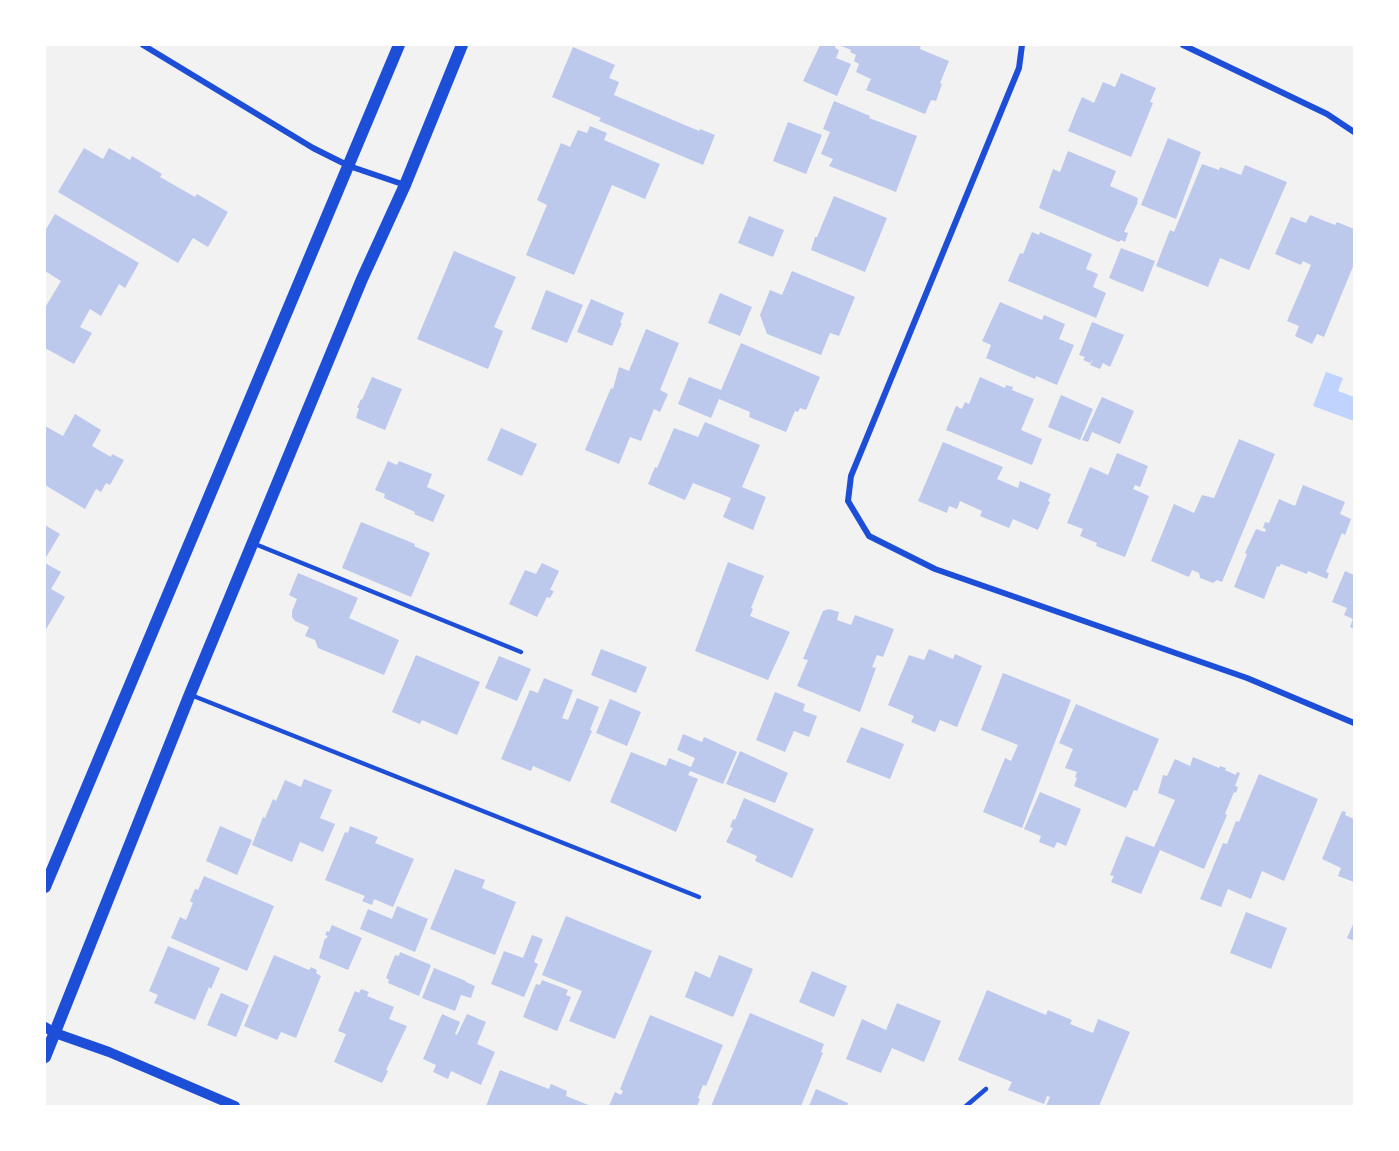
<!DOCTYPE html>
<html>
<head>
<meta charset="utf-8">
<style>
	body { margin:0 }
	#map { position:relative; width:1399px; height:1151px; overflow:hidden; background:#f2f2f2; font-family:Montserrat,sans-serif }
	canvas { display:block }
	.frame { position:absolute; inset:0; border:46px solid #fff; pointer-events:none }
</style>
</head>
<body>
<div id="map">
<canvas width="1399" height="1151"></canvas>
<div class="frame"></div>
</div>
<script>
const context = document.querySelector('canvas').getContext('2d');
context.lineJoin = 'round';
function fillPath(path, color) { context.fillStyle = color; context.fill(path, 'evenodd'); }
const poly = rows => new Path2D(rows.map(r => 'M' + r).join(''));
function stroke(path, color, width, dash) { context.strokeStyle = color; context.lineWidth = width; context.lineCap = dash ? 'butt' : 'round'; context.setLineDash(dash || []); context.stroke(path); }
const water = poly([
	[1326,372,1343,378,1338,391,1354,397,1354,421,1313,406]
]);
const building = poly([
	[820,45,836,45,835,48,839,50,836,58,851,64,837,96,803,81],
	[839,45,921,45,920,49,949,61,940,83,942,84,936,101,931,100,925,114,866,90,871,79,856,72,859,64,854,61,856,55,850,52,851,50],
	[573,47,615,65,609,78,619,82,614,95,699,131,700,129,715,135,703,165,599,121,601,118,552,97],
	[1121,73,1156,88,1150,102,1153,103,1131,157,1068,131,1082,97,1094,103,1103,82,1115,87],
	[834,101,870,116,869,118,917,136,896,192,829,166,833,159,821,154,830,132,823,129],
	[788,122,822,135,806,174,773,161],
	[590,126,607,133,604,140,660,164,645,199,612,185,574,275,526,255,547,205,537,200,561,143,570,147,578,130,587,133],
	[1168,138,1201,152,1176,219,1141,205],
	[84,148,103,159,109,148,130,160,132,156,162,174,160,177,195,197,197,194,228,212,208,247,193,238,178,263,58,192],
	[1068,151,1116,171,1110,186,1138,198,1137,202,1138,202,1124,232,1128,233,1125,242,1121,240,1119,242,1039,208,1053,169,1060,172],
	[1202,164,1219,170,1220,167,1241,175,1245,165,1287,182,1249,270,1220,258,1208,287,1156,266,1170,230,1174,232],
	[834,196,887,218,865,272,811,250,815,237,817,237],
	[55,214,139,263,125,288,119,284,101,316,90,309,80,327,92,333,74,364,45,348,45,306,46,306,61,281,45,271,45,231],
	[1310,215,1335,225,1337,222,1354,229,1354,264,1324,337,1317,334,1312,344,1295,336,1299,326,1287,321,1311,265,1303,261,1301,265,1275,254,1291,217,1306,223],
	[749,216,784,230,773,257,738,243],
	[1032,232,1039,235,1040,232,1092,254,1086,269,1098,274,1093,287,1106,293,1096,318,1008,281,1020,253,1023,254],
	[1121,248,1155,261,1143,292,1109,278],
	[454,251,516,277,494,327,503,331,488,369,417,339],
	[792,271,855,297,839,336,830,333,821,355,767,334,760,315,770,290,782,295],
	[546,290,583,305,567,343,531,329],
	[720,293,752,307,740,336,708,323],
	[591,299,624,313,620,323,622,323,612,346,577,332],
	[1000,302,1042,320,1044,315,1065,324,1059,339,1074,345,1057,385,1036,376,1035,379,986,358,991,345,982,341],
	[1092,322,1124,335,1110,367,1103,363,1100,369,1090,365,1093,359,1090,363,1083,360,1085,357,1079,355],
	[646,329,679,343,660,390,668,394,660,412,654,409,641,441,630,437,619,464,585,450,611,388,613,389,619,367,629,371],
	[741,343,820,377,806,410,800,408,798,412,795,411,786,432,749,417,750,412,719,399,711,418,678,404,689,377,721,390],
	[372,377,402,389,385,430,356,418,359,408,357,408,361,399,362,400],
	[980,377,1005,388,1006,385,1013,387,1012,390,1034,399,1021,430,1042,439,1032,465,946,430,956,406,962,409,965,402,969,404],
	[1061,395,1093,409,1080,440,1048,427],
	[1102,397,1134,411,1120,444,1092,432,1088,442,1082,440],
	[75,414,101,430,92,446,111,457,112,454,124,460,110,485,106,483,101,492,96,489,85,509,45,485,45,426,63,436],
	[705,422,760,445,742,487,766,497,753,530,723,517,731,498,693,483,685,500,648,484,655,467,657,468,674,428,698,437],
	[501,428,537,444,522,476,487,460],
	[1239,439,1275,454,1222,582,1217,580,1213,583,1200,578,1199,573,1192,570,1189,577,1151,561,1174,504,1194,513,1202,495,1214,498],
	[943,442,1003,467,997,479,1018,488,1020,481,1051,494,1048,501,1050,502,1038,530,1013,519,1009,528,980,516,982,511,960,501,957,509,949,506,947,513,918,501],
	[1117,453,1148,466,1140,487,1135,485,1133,489,1149,496,1125,557,1096,546,1097,543,1080,536,1083,529,1067,523,1090,467,1108,475],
	[388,461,397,465,399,461,432,474,427,487,445,495,433,522,414,514,415,512,384,498,385,494,375,490],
	[1303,485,1345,502,1340,514,1351,519,1345,535,1342,533,1326,572,1329,573,1327,579,1308,571,1307,574,1281,564,1279,567,1277,566,1264,599,1234,587,1247,554,1245,553,1256,529,1265,532,1266,529,1263,528,1265,522,1269,523,1279,499,1295,506],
	[361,522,415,544,414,546,430,553,411,597,342,568],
	[45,525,60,534,45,559],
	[728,562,764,576,751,608,753,609,750,616,790,632,768,680,695,651],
	[45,563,61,572,51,589,65,597,45,631],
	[542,563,559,571,550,590,554,591,550,598,547,597,537,617,509,604,525,570,536,574],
	[1345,571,1354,575,1354,629,1350,627,1353,619,1344,615,1347,608,1332,602],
	[298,573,358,598,349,618,399,640,384,675,318,648,315,640,305,636,309,627,295,621,292,617,292,611,297,599,289,595],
	[829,609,839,612,837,620,851,625,855,615,894,629,883,657,877,655,872,667,876,668,860,712,797,686,808,660,803,659,823,611],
	[601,649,647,667,636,693,591,675],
	[929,649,953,659,955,654,982,666,957,727,940,720,935,732,911,722,914,716,888,705,909,655,924,660],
	[416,655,480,682,457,735,422,720,420,724,392,712],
	[499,656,531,669,517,701,485,688],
	[1003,673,1071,700,1022,828,983,812,1005,758,1011,761,1018,745,981,730],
	[544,678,573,690,562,718,568,720,577,698,599,707,590,730,592,731,570,782,533,766,531,771,501,759,530,690,538,693],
	[775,692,805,704,803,711,817,716,809,737,794,731,785,752,756,740],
	[610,699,641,712,627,746,596,733],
	[1076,704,1159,739,1137,791,1134,790,1126,808,1074,786,1077,778,1075,777,1077,772,1065,768,1073,749,1059,743],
	[861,727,904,744,890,779,846,762],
	[683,734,702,742,704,737,737,752,723,784,690,771,688,775,698,779,676,832,610,802,631,752,666,766,669,758,691,767,695,758,677,750],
	[740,751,788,773,775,803,726,784],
	[1193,757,1219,768,1220,766,1226,768,1225,770,1236,775,1237,772,1240,773,1235,786,1238,787,1236,793,1234,792,1225,814,1227,815,1204,869,1160,850,1141,894,1111,882,1114,876,1110,875,1126,836,1154,847,1175,800,1158,793,1163,775,1167,776,1175,759,1190,766],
	[1259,774,1318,799,1284,881,1262,871,1251,899,1228,889,1221,907,1200,899,1223,843,1227,844,1236,821,1239,822],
	[304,779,332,790,320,818,335,824,323,852,300,842,292,862,252,845,263,817,265,818,273,799,276,801,285,780,301,787],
	[1040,792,1081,809,1066,846,1057,842,1054,848,1039,842,1041,836,1024,829],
	[744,798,814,829,792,878,755,861,757,856,726,842,733,828,730,827,733,819,735,820],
	[1342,811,1346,812,1345,815,1354,819,1354,882,1338,876,1341,868,1322,859],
	[220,826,252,840,237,875,206,861],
	[350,826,378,837,375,843,414,859,393,907,374,899,372,905,362,901,365,896,325,880,345,832,348,833],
	[455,869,485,880,482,888,516,902,495,955,430,929],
	[204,876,274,906,247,971,171,938,180,917,186,920,193,903,190,901,195,889,198,890],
	[397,906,428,919,415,952,360,929,368,909,392,919],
	[1246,912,1287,928,1271,969,1230,953],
	[566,916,652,951,615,1039,569,1021,582,991,542,975],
	[1354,922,1354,941,1347,938],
	[332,925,362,938,348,970,319,958,325,938,326,939,328,936,325,935,327,931,329,932],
	[532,935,543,939,534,962,538,964,524,997,491,984,504,951,523,958],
	[168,946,220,968,211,989,209,987,195,1020,154,1003,158,995,149,991],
	[400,952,431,965,419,996,388,983,389,980,386,978,395,955,399,956],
	[274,955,309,970,311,967,317,970,316,973,321,976,296,1038,281,1032,277,1040,244,1026],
	[719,955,753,969,733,1017,685,997,695,971,710,978],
	[434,968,466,981,466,982,475,986,471,998,461,995,455,1011,422,998],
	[812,971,847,986,834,1017,799,1002],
	[542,980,568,990,566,995,571,997,557,1031,523,1017,536,984,540,985],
	[361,989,369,992,367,996,394,1007,389,1019,407,1026,386,1070,388,1071,382,1083,334,1062,346,1034,338,1031,355,991,359,993],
	[987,990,1046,1015,1048,1010,1072,1020,1070,1024,1093,1033,1098,1019,1130,1032,1099,1106,1046,1106,1050,1097,1047,1096,1044,1104,1008,1090,1012,1082,958,1060],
	[221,993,249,1005,236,1037,207,1025],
	[897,1003,941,1021,924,1062,892,1048,881,1073,846,1059,862,1019,886,1030],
	[750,1013,824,1044,821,1052,823,1053,801,1106,711,1106],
	[442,1014,460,1022,455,1034,457,1035,467,1014,486,1022,477,1044,495,1052,481,1085,451,1071,448,1079,433,1072,436,1065,423,1059],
	[650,1015,723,1045,706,1086,703,1085,698,1098,700,1099,697,1106,609,1106,615,1092,621,1095,623,1091,620,1089],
	[500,1070,549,1089,551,1084,567,1091,566,1096,591,1106,486,1106],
	[816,1089,848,1103,847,1106,809,1106]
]);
const service = poly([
	[255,544,521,652],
	[191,695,699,897],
	[966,1106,986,1089]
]);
const minor = poly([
	[143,45,313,148,349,166,405,185],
	[1022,45,1019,68,851,476,848,501,869,536,935,569,1247,678,1354,723],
	[1183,45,1327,114,1354,132]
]);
const tertiary = poly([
	[45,1027,55,1033,109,1052,235,1106]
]);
const secondary = poly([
	[45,887,399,45],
	[45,1057,190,694,362,279,405,185,462,45]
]);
fillPath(water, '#bfd3fe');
fillPath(building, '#bdc9ec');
stroke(service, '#1d4ed8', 4.5);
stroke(minor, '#1d4ed8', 6);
stroke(tertiary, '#1d4ed8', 10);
stroke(secondary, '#1d4ed8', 12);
</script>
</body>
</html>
